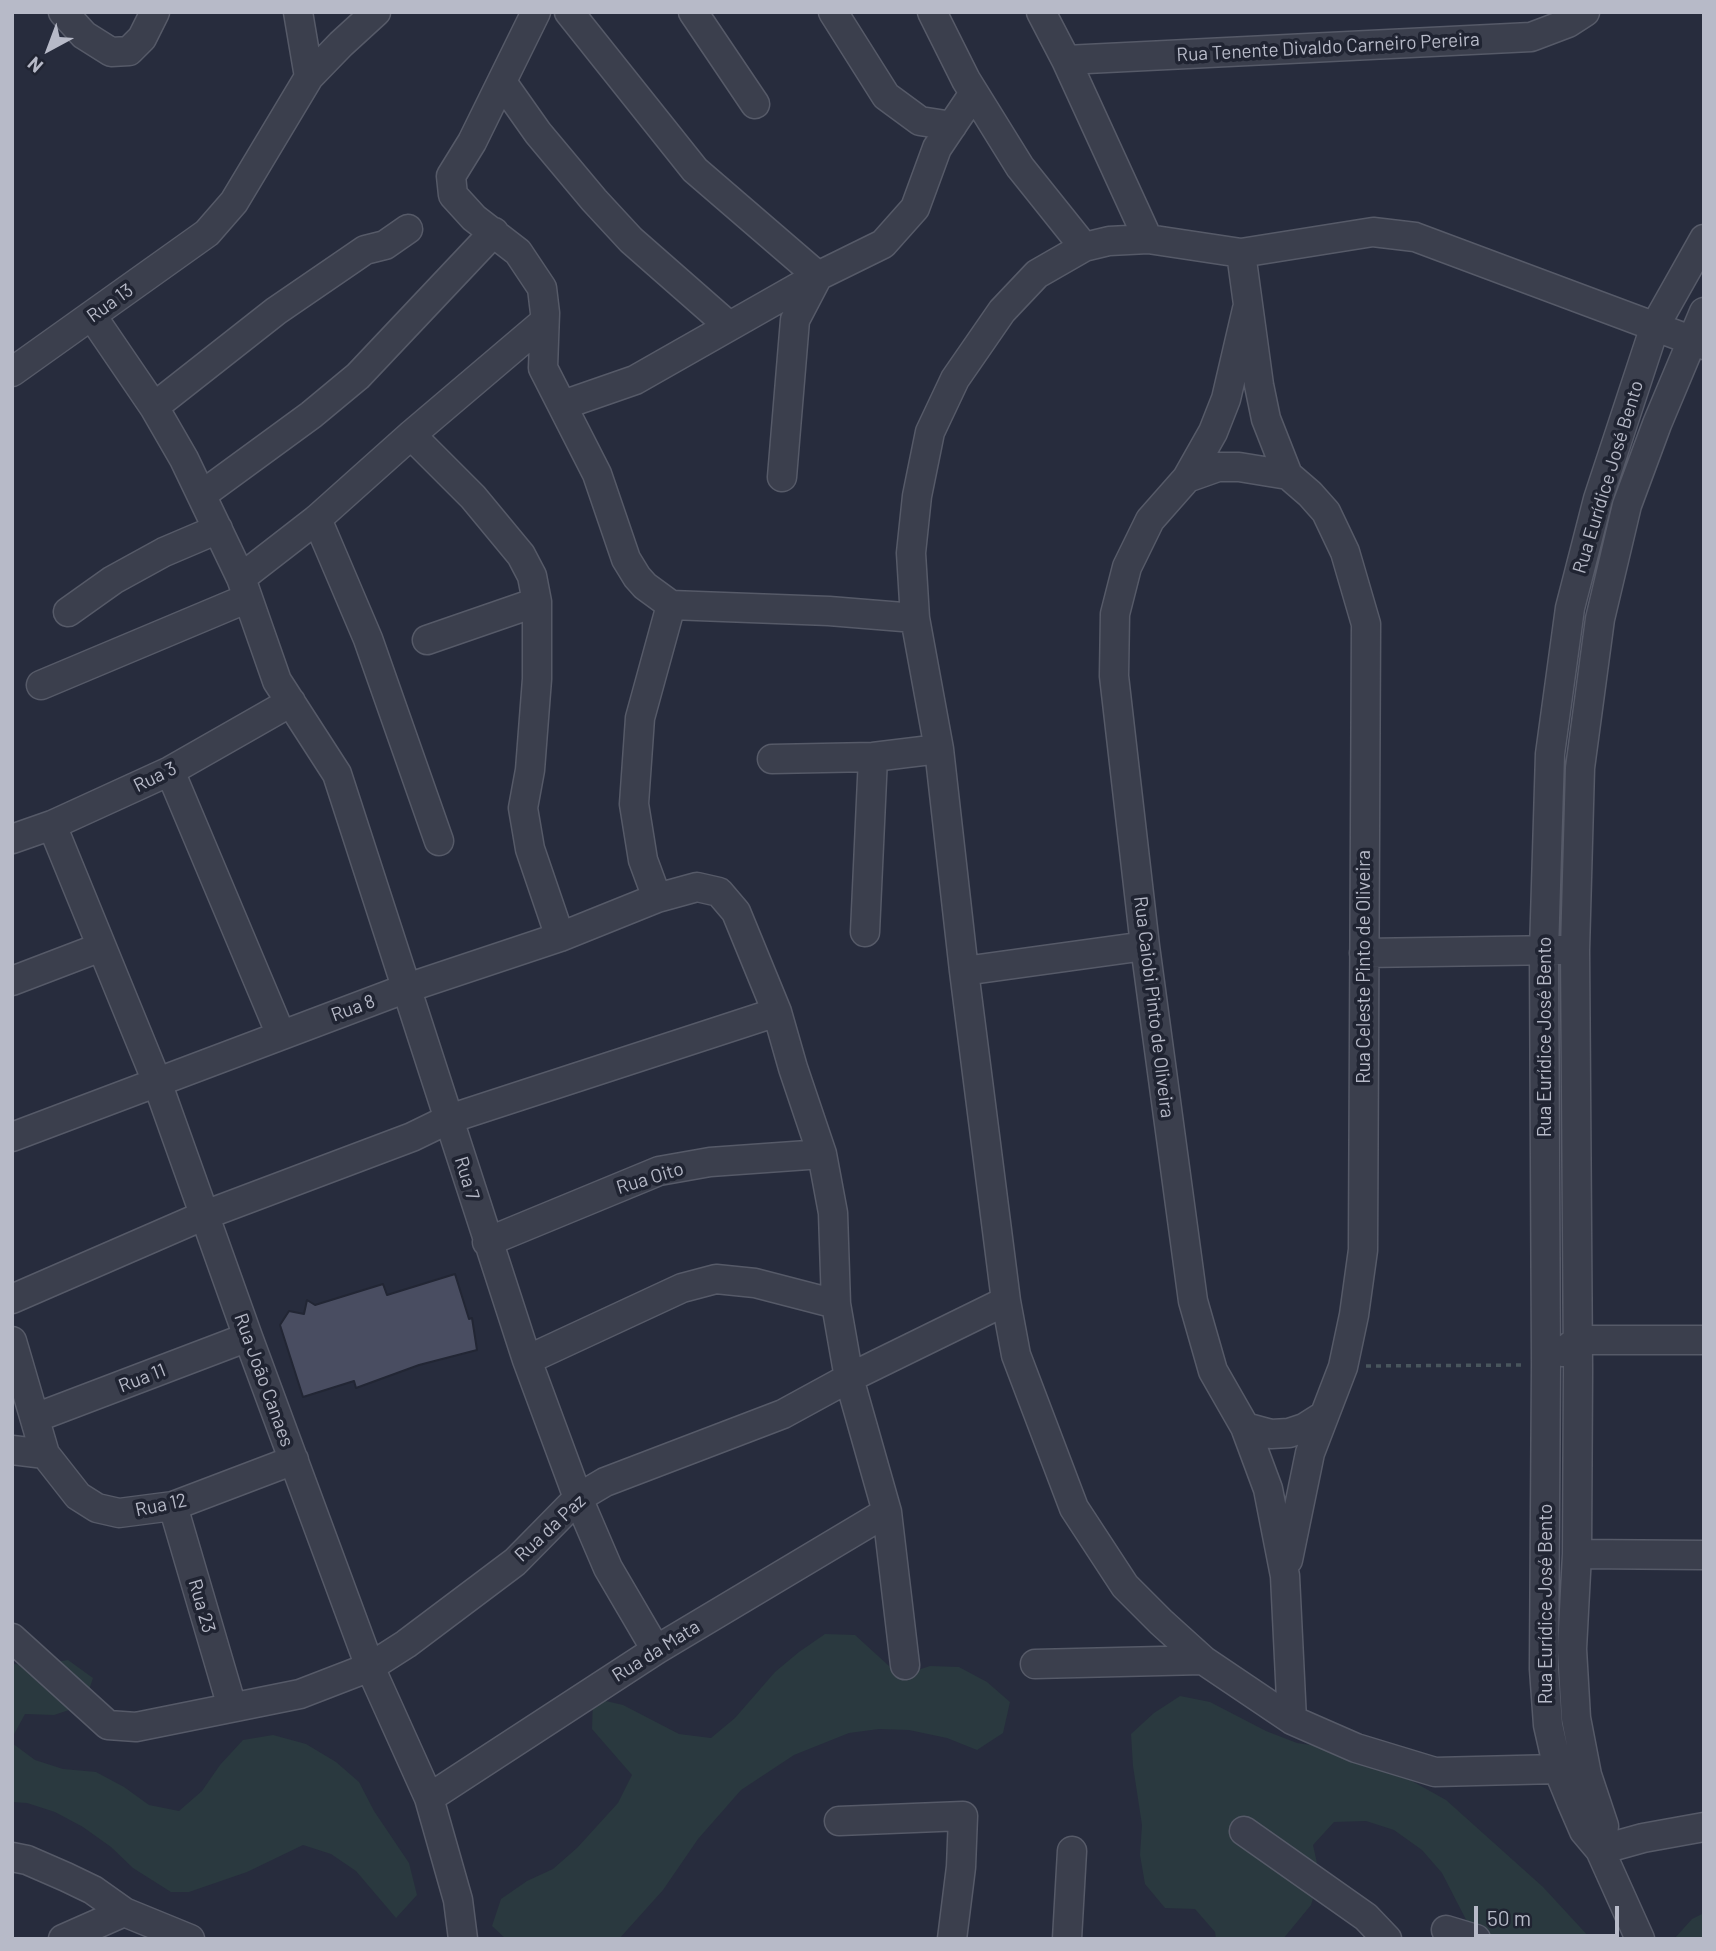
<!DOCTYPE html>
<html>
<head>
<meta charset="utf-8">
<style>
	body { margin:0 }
	#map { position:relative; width:1716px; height:1951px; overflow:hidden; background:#272c3d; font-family:Barlow,sans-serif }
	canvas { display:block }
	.frame { position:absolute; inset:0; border:14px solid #b7bac8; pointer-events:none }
	.north { position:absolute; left:14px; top:14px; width:70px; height:70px; -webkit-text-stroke:5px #202432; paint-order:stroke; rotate:221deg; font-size:19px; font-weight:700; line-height:28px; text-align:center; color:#b7bac8 }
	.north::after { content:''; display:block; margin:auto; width:24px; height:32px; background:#b7bac8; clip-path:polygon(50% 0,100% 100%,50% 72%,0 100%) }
	.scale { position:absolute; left:1474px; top:1906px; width:145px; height:32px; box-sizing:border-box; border:4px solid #b7bac8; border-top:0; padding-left:9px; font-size:21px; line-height:24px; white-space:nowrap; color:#b7bac8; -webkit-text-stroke:5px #202432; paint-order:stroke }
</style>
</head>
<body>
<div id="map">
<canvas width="1716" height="1951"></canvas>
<div class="frame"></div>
<div class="north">N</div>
<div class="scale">50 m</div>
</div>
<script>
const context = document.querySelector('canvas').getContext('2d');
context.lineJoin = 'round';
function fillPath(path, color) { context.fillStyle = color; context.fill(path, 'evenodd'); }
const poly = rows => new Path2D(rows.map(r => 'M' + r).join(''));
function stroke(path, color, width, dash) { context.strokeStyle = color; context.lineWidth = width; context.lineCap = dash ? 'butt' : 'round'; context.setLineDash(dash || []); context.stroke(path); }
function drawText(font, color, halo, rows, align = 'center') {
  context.font = font + ' Barlow,sans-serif'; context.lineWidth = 7; context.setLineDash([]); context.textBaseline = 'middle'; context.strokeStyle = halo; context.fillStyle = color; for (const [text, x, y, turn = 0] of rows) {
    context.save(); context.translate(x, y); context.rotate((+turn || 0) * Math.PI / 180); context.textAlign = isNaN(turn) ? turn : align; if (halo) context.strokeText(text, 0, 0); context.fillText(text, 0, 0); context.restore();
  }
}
const green = poly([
	[825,1634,855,1635,900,1676,930,1666,959,1667,987,1682,1010,1702,1003,1733,977,1750,947,1738,909,1730,879,1729,849,1733,794,1755,741,1790,698,1839,663,1890,619,1939,506,1939,492,1926,501,1899,527,1881,553,1869,577,1848,618,1803,632,1775,592,1729,593,1698,623,1705,679,1734,711,1738,735,1718,775,1672,799,1652],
	[68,1660,93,1678,84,1705,54,1715,25,1714,12,1738,12,1664,38,1665],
	[1180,1696,1210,1702,1266,1731,1297,1743,1351,1751,1385,1766,1446,1800,1543,1887,1591,1939,1476,1939,1442,1873,1422,1850,1394,1830,1366,1821,1334,1822,1313,1845,1320,1877,1311,1905,1283,1939,1216,1939,1215,1932,1195,1909,1165,1908,1145,1884,1140,1855,1142,1825,1133,1766,1131,1734,1154,1713],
	[273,1735,306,1744,336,1762,359,1782,374,1811,409,1863,417,1895,396,1918,356,1871,331,1854,303,1845,247,1872,189,1892,171,1892,133,1868,111,1847,83,1827,55,1812,27,1803,12,1802,12,1743,35,1760,63,1769,96,1772,124,1787,149,1805,179,1811,202,1791,220,1765,243,1740],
	[1704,1913,1704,1939,1674,1939,1692,1919]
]);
const building = poly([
	[455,1274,469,1319,472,1318,477,1350,419,1365,356,1388,354,1381,303,1397,280,1325,289,1311,304,1314,307,1300,315,1305,383,1284,387,1295,455,1274]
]);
const path = poly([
	[1366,1366,1523,1365]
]);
const minor = poly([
	[63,12,84,35,111,52,129,51,142,38,155,12],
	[298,12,309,77],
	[536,12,472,142,451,176,453,195,474,218,518,252,542,288,545,313,543,368,597,474,626,559,637,577,645,586,671,605,829,611,915,618],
	[569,12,695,170,818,276,795,320,782,477],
	[693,12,755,104],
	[833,12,886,96,920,121,952,126],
	[932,12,966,80,1020,167,1084,247],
	[1041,12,1066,60,1148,239],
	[1066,60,1531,37,1568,23,1585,12],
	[502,82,538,133,594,200,631,240,729,326],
	[1241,253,1259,385,1266,419,1288,475],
	[1247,309,1226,399,1213,432,1187,478,1150,520,1127,567,1115,614,1114,676,1145,946,1193,1301,1213,1371,1245,1427,1268,1489,1285,1576,1292,1720],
	[92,316,154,407,184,459,241,578,277,681,337,774,527,1360,578,1498,608,1568,656,1650],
	[12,372,207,233,234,202,309,77,341,44,376,12],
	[563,405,635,380,818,276,883,244,915,208,937,148,974,93],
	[154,407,276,311,365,250,385,245,408,229],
	[411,435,473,497,521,555,532,576,537,602,537,679,530,770,523,808,530,849,560,937],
	[1187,478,1218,467,1239,467,1288,475,1310,494,1326,512,1345,552,1366,624,1363,1250,1354,1315,1343,1367,1310,1453,1288,1560],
	[203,494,311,415,358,376,494,232],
	[317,519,368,639,439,841],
	[241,578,317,519,411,435,544,322],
	[68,612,113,580,164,552,218,529],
	[427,640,537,602],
	[41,685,248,598],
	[772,759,873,757,939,749],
	[170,771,281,1035],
	[52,825,157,1082,248,1337,370,1667,429,1798,458,1900,463,1939],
	[12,839,52,825,170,771,291,702],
	[657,898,643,860,634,804,640,718,671,605],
	[865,932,873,757],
	[1364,953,1560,950],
	[964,971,1145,946],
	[12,981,101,947],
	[12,1137,407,988,560,937,657,898,697,887,719,892,736,912,777,1012,793,1068,822,1154,833,1213,836,1304,849,1378,887,1512,905,1665],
	[487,1242,659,1171,710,1162,822,1154],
	[12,1299,205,1215,412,1137,449,1119,777,1012],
	[12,1341,45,1454,78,1496,97,1508,119,1513,173,1506,294,1460],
	[1563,1352,1578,1340,1704,1340],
	[527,1360,682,1288,716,1279,755,1283,836,1304],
	[35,1418,248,1337],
	[1245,1427,1271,1434,1289,1433,1304,1428,1323,1416],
	[12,1450,45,1454],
	[173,1506,232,1707],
	[1577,1554,1704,1555],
	[12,1638,108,1725,136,1727,300,1694,370,1667,406,1644,515,1562,578,1498,605,1482,783,1414,849,1378,1006,1301],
	[1035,1664,1203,1660],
	[1558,1769,1435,1772,1356,1748,1292,1720,1203,1660,1161,1622,1125,1586,1074,1508,1016,1355,1006,1301,964,971,939,749,915,618,911,553,917,496,930,432,955,379,1002,311,1037,274,1084,247,1109,241,1148,239,1241,253,1373,232,1415,237,1704,345],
	[429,1798,656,1650,887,1512],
	[839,1821,963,1816,961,1867,952,1939],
	[1244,1831,1366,1917,1387,1939],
	[1600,1850,1604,1826,1587,1775,1576,1718,1572,1649,1577,1554,1578,1370,1575,950,1580,768,1600,619,1627,505,1657,424,1704,312],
	[1600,1850,1643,1838,1704,1827],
	[12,1857,27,1860,66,1877,93,1890,124,1912,190,1939],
	[1446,1930,1476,1939],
	[63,1939,124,1912],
	[1067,1939,1072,1851],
	[1640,1939,1600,1850,1584,1831,1571,1801,1558,1769,1548,1725,1544,1669,1546,1365,1544,951,1550,754,1570,608,1598,499,1655,326,1704,239]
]);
const streetNames = [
	["Rua Tenente Divaldo Carneiro Pereira",1328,47,-3],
	["Rua 13",110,303,-36],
	["Rua Eurídice José Bento",1608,477,-73],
	["Rua 3",155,777,-26],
	["Rua Celeste Pinto de Oliveira",1364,967,-90],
	["Rua Caiobi Pinto de Oliveira",1154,1007,83],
	["Rua 8",353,1008,-20],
	["Rua Eurídice José Bento",1545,1037,-90],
	["Rua 7",467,1178,73],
	["Rua Oito",650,1178,-17],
	["Rua 11",142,1378,-21],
	["Rua João Canaes",264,1380,70],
	["Rua 12",161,1505,-12],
	["Rua da Paz",550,1528,-43],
	["Rua Eurídice José Bento",1546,1604,-90],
	["Rua 23",202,1606,74],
	["Rua da Mata",656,1651,-32]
];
fillPath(green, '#2a393f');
fillPath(building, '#494d61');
stroke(building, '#222634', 2);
stroke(minor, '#565a68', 31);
stroke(path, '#49565d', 3.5, [5, 5]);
stroke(minor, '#3b3f4d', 28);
drawText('19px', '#b7bac8', '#202432', streetNames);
</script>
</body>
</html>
